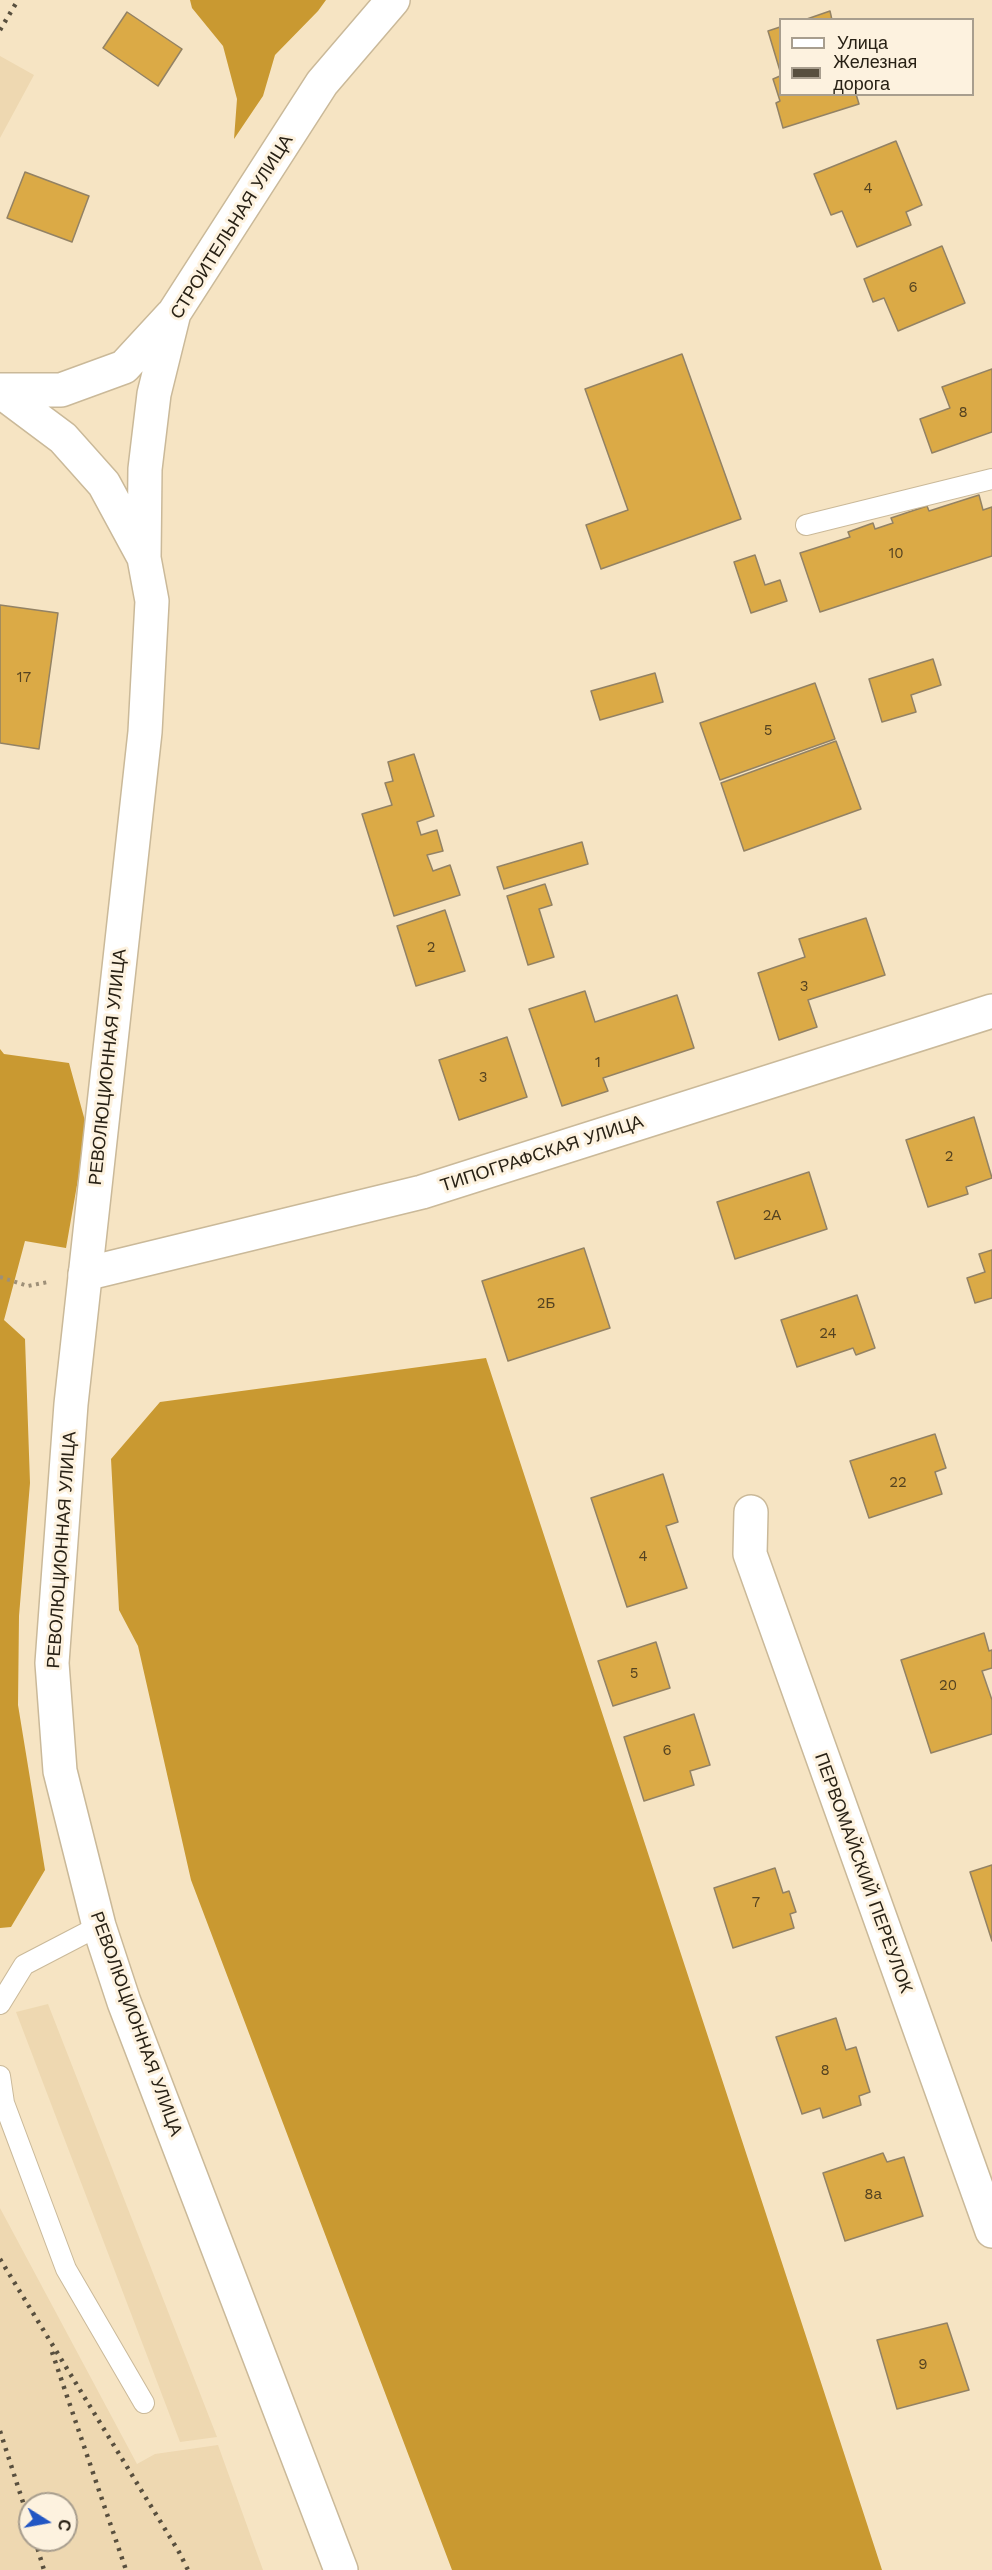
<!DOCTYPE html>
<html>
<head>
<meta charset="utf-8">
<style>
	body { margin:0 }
	#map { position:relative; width:992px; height:2570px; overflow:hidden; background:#f6e4c3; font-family:"Work Sans",sans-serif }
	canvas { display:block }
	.legend { position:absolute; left:779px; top:18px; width:195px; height:78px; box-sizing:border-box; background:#fdf2df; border:2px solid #a89e8e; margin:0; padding:8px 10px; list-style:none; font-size:18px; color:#282115 }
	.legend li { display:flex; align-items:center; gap:12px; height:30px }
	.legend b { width:30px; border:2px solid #a89e8e }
	.north { position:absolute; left:18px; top:2492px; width:60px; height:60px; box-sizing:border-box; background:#fdf2df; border:2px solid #a89e8e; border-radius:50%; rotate:101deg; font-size:16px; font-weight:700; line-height:24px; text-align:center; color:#282115 }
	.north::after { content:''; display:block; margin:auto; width:21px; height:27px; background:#2256c3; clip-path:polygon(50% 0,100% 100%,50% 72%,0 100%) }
</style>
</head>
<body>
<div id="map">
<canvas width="992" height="2570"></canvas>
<ul class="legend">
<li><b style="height:8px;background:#fff"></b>Улица</li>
<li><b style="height:8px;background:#584f3e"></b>Железная дорога</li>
</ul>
<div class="north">С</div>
</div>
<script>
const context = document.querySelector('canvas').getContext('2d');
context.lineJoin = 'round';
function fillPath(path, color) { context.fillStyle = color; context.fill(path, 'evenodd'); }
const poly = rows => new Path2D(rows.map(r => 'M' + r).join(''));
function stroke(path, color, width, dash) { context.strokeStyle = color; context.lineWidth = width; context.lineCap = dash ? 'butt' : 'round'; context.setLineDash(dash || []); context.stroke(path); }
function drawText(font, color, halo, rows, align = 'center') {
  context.font = font + ' "Work Sans",sans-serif'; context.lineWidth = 6; context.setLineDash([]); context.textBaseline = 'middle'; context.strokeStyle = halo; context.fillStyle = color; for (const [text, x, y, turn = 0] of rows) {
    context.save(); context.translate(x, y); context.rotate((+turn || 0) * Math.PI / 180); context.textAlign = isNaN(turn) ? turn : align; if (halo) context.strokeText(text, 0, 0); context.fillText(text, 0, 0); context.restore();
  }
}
const built = poly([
	[0,56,34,75,0,138],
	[48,2004,217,2437,180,2442,16,2012],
	[0,2208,137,2464,155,2454,218,2445,263,2570,0,2570],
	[30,2504,66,2504,66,2540,30,2540]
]);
const forest = poly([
	[190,0,326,0,318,11,275,55,263,96,234,139,237,99,223,46,192,8],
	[0,1049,4,1054,69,1063,87,1128,66,1248,25,1241,4,1320,25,1339,30,1483,19,1616,18,1705,45,1870,11,1927,0,1928],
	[486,1358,802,2324,882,2570,452,2570,191,1880,138,1646,119,1610,111,1459,160,1402]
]);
const building = poly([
	[830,11,832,20,804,20,830,11],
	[127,12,182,49,158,86,103,48,127,12],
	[780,27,780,71,768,31,780,27],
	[780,76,780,94,856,94,859,104,783,128,776,103,780,101,773,79,780,76],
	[896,141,922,205,906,212,911,225,857,247,842,211,831,215,814,174,896,141],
	[25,172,89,196,72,242,7,218,25,172],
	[942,246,965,303,898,331,884,298,873,302,864,279,942,246],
	[682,354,741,519,601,569,586,525,628,510,585,389,682,354],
	[992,369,992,432,932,453,920,419,950,408,942,387,992,369],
	[979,495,983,510,992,507,992,556,820,612,800,553,850,537,848,532,873,523,875,529,893,523,891,518,927,506,929,511,979,495],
	[755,555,765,585,780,580,787,601,751,613,734,562,755,555],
	[0,605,58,613,39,749,0,743,0,605],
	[933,659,941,685,911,695,916,712,882,722,869,679,933,659],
	[655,673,663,702,600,720,591,691,655,673],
	[815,683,835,739,720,780,700,723,815,683],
	[836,741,861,809,744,851,721,783,836,741],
	[414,754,434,816,417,822,421,835,437,830,443,851,427,855,433,871,450,865,460,895,394,916,362,814,392,805,385,783,393,781,388,762,414,754],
	[582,842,588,864,504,889,497,867,582,842],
	[545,884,552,905,539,909,554,957,528,965,507,896,545,884],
	[445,910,465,971,416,986,397,926,445,910],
	[866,918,885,975,808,1000,817,1027,779,1040,758,973,805,957,799,939,866,918],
	[585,991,595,1022,677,995,694,1048,603,1078,608,1091,562,1106,529,1009,585,991],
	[507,1037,527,1097,459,1120,439,1060,507,1037],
	[974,1117,992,1178,966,1187,968,1194,928,1207,906,1140,974,1117],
	[809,1172,827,1229,735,1259,717,1202,809,1172],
	[584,1248,610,1328,508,1361,482,1281,584,1248],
	[992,1250,992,1298,975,1303,967,1278,985,1272,979,1254,992,1250],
	[857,1295,875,1348,856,1355,853,1348,797,1367,781,1320,857,1295],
	[935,1434,946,1468,935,1472,942,1494,869,1518,850,1461,935,1434],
	[663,1474,678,1522,666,1526,687,1588,627,1607,591,1498,663,1474],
	[984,1633,989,1651,992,1650,992,1668,982,1671,992,1700,992,1734,931,1753,901,1660,984,1633],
	[656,1642,670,1688,613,1706,598,1661,656,1642],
	[694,1714,710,1765,690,1771,694,1785,644,1801,624,1737,694,1714],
	[992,1865,992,1941,970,1872,992,1865],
	[775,1868,783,1893,789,1891,796,1912,790,1914,794,1928,733,1948,714,1888,775,1868],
	[836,2018,846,2050,856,2047,870,2092,859,2096,861,2105,823,2118,820,2108,802,2114,776,2037,836,2018],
	[883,2153,887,2162,904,2157,923,2216,845,2241,823,2173,883,2153],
	[947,2323,969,2390,897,2409,877,2340,947,2323]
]);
const path = poly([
	[0,1277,28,1286,48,1282]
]);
const lane = poly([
	[806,525,992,479],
	[0,2004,24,1965,99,1926],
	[0,2076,4,2103,66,2269,144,2403]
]);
const street = poly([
	[85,1274,422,1192,992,1011],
	[751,1512,750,1554,992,2231]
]);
const secondary = poly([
	[0,390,61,390,124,367,172,315],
	[0,391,63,438,104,484,143,556],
	[341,2570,124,2002,99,1926,60,1771,52,1663,71,1404,145,732,152,601,144,558,145,469,154,394,174,313,322,83,393,0]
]);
const rail = poly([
	[0,30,18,0],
	[0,2259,179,2552,188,2570],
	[52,2352,126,2570],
	[0,2431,30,2524],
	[35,2540,44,2570]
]);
const numberNames = [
	["4",868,189],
	["6",913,288],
	["8",963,413],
	["10",896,554],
	["17",24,678],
	["5",768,731],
	["2",431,948],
	["3",804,987],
	["1",598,1063],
	["3",483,1078],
	["2",949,1157],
	["2А",772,1216],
	["2Б",546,1304],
	["24",828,1334],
	["22",898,1483],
	["4",643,1557],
	["5",634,1674],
	["20",948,1686],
	["6",667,1751],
	["7",756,1903],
	["8",825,2071],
	["8а",873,2195],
	["9",923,2365]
];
const streetNames = [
	["СТРОИТЕЛЬНАЯ УЛИЦА",232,227,-58],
	["РЕВОЛЮЦИОННАЯ УЛИЦА",108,1067,-84],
	["ТИПОГРАФСКАЯ УЛИЦА",542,1154,-18],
	["РЕВОЛЮЦИОННАЯ УЛИЦА",62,1550,-86],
	["ПЕРВОМАЙСКИЙ ПЕРЕУЛОК",863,1873,70],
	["РЕВОЛЮЦИОННАЯ УЛИЦА",136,2024,70]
];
fillPath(built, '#eed8b1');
fillPath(forest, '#c99931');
fillPath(building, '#dbaa46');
stroke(building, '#938264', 1.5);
stroke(lane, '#cab999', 22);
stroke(street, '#cab999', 36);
stroke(secondary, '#cab999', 36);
stroke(path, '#9e9078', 4, [3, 4.5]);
stroke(lane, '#fff', 20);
stroke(street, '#fff', 33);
stroke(secondary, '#fff', 33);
stroke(rail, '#584f3e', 4.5, [3, 6]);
drawText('15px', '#554321', null, numberNames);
drawText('18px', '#282115', '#fdf2df', streetNames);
</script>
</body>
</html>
